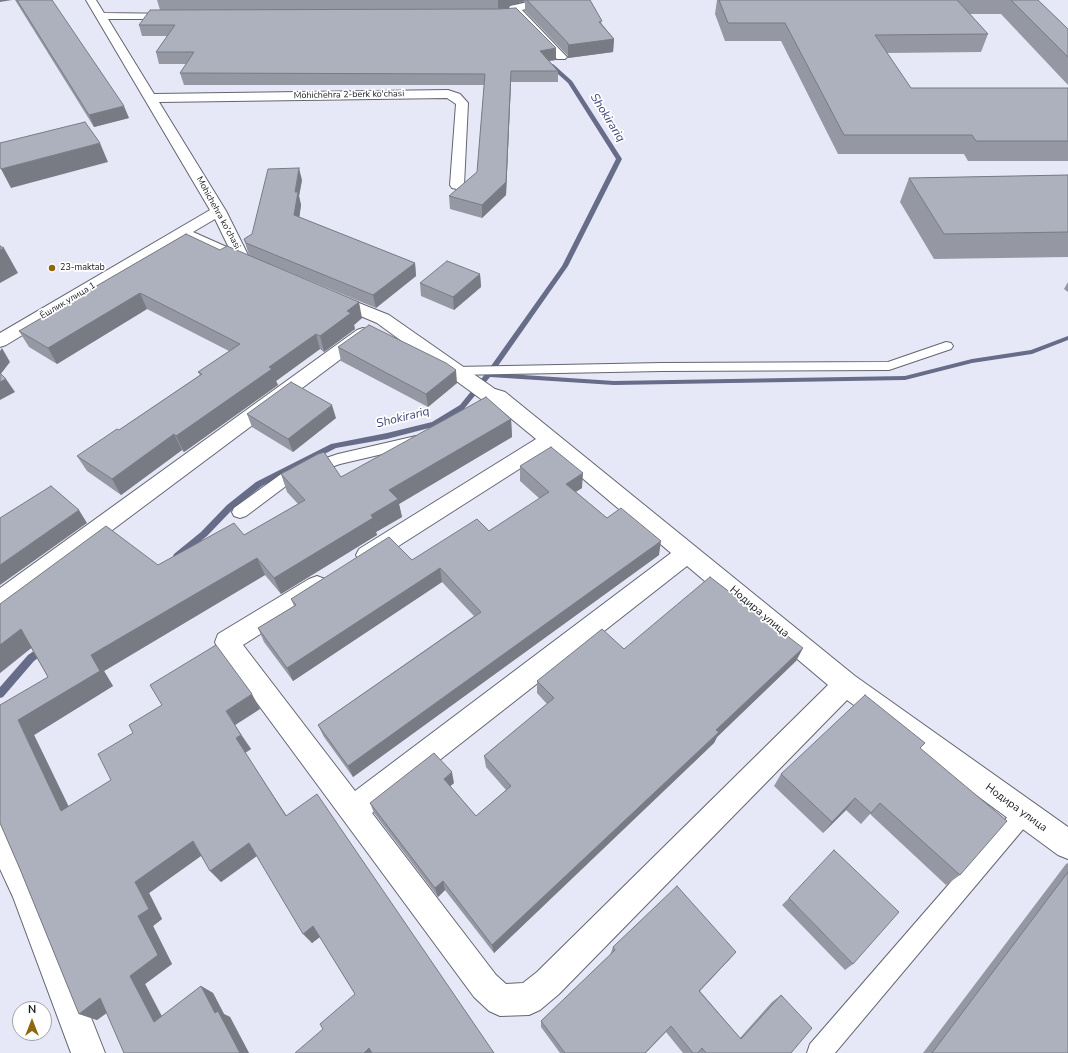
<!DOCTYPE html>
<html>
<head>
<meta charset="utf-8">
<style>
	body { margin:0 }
	#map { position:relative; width:1068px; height:1053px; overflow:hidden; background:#e6e8f7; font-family:"Nunito Sans",sans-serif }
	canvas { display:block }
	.north { position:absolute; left:12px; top:1001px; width:40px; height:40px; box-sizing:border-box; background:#fff; border:1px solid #a3a3a5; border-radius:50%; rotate:0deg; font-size:11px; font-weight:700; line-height:16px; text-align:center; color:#191a1f }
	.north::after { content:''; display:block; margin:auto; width:14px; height:18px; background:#8f680d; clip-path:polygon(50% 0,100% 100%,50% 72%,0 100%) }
</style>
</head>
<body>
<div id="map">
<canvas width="1068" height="1053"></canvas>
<div class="north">N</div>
</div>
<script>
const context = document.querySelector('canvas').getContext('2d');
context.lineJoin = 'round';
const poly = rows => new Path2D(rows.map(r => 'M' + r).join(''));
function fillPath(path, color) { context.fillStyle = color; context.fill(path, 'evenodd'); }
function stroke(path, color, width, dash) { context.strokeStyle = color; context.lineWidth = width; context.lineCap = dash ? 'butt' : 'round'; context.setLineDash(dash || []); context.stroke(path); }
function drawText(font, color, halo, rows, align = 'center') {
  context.font = font + ' "Nunito Sans",sans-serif'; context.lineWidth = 3.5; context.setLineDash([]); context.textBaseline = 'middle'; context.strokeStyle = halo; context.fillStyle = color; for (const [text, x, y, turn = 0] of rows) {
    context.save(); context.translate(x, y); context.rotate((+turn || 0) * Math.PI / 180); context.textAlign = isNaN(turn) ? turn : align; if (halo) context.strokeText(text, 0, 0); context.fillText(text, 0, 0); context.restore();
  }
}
const stream = poly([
	[535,0,546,0,508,6,509,9,507,10,505,9,504,5,535,0],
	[549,64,553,64,572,81,622,159,568,266,493,373,614,381,905,376,972,359,1031,350,1068,336,1068,340,1032,354,972,363,905,380,614,385,490,377,464,409,437,426,387,439,336,448,262,486,233,509,207,536,180,558,174,558,173,556,174,554,201,532,227,505,256,482,331,444,387,433,432,422,460,405,486,373,562,266,616,159,568,83,549,66,549,64],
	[44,644,47,645,48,648,47,651,34,661,3,697,0,698,0,687,28,655,44,644]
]);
const service = poly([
	[946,342,951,343,953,346,951,349,889,370,662,371,455,375,450,374,448,371,450,368,455,367,662,363,888,362,946,342],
	[416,436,421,437,423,441,421,445,340,464,294,480,246,516,240,518,234,516,232,512,234,508,284,472,338,454,416,436],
	[1023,804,1030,807,1033,814,1030,821,835,1053,807,1053,810,1044,1016,807,1023,804]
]);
const minor = poly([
	[86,0,96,0,104,13,179,14,180,16,179,18,175,19,108,19,154,94,448,90,460,94,468,103,464,185,462,188,457,189,452,188,450,185,456,104,447,98,159,102,226,211,249,257,270,265,272,268,270,271,264,273,258,271,182,239,6,345,0,347,0,333,210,210,86,0],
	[215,219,229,248,193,232,215,219],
	[537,0,557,0,556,2,522,10,565,55,567,57,565,59,557,59,509,8,510,6,537,0],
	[334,293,389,315,495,389,505,392,855,676,1068,827,1068,859,1058,855,847,700,559,994,540,1010,529,1015,500,1016,489,1011,474,997,218,650,215,642,218,634,309,579,317,576,325,579,329,586,325,593,243,645,355,791,671,553,549,450,375,561,367,564,359,561,356,555,359,549,536,439,491,402,481,399,377,323,328,302,325,298,328,294,334,293],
	[687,566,828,685,537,972,523,983,506,984,496,975,372,813,687,566],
	[363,328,369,330,372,334,369,338,8,608,0,611,0,588,357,330,363,328],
	[0,822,10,826,37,881,105,1053,71,1053,13,897,0,869,0,822]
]);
const wall = poly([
	[15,0,52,0,129,118,94,127],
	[157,0,590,0,602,24,614,39,613,52,568,58,568,56,525,11,525,1,514,4,508,7,508,8,556,60,549,61,558,71,558,82,511,82,506,195,482,218,450,209,449,196,477,172,484,85,184,85,180,73,186,64,159,64,156,52,167,36,142,36,139,25,160,10],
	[717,0,1038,0,1068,29,1068,85,1001,14,970,14,988,34,981,52,887,53,911,88,1068,88,1068,161,968,161,964,154,838,154,781,41,725,41,715,14],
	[1068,175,1068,257,934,259,900,202,909,178],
	[302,180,299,196,301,205,299,217,415,263,416,276,376,308,250,256,248,252,244,239,252,234],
	[186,234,362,318,354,325,355,329,324,352,320,349,276,381,278,385,184,452,182,450,121,495,87,471,77,456,119,430,200,375,198,372,229,351,147,309,57,364,29,347,19,331],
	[480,274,481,287,454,310,421,296,420,283],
	[1068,282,1068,292,1064,289],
	[338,347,457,383,428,407,341,361],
	[247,414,336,418,293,452,252,427],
	[511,419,512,437,399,504,402,517,376,532,377,535,281,594,265,575,104,671,113,686,34,735,69,807,260,709,235,725,251,749,245,753,287,816,494,1053,323,1029,355,994,320,937,312,943,257,856,221,882,201,856,149,893,162,919,153,926,172,964,145,984,162,1016,201,986,213,993,224,1014,230,1017,249,1053,107,1013,97,1020,79,1014,20,869,0,823,48,677,31,648,0,673,0,604,158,565,244,535,298,504,287,492,281,474,341,477],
	[520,466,582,488,576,492,607,518,659,555,353,777,324,737,318,725,474,616,442,582,293,681,264,642,258,628,294,606,291,599,412,560,489,531,540,499,520,481],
	[803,648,796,661,717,737,714,743,494,953,445,890,438,897,374,813,370,803,454,783,450,786,476,816,506,790,486,767,484,756,547,704,537,693,537,681,624,649],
	[920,748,960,875,946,885,870,814,861,824,846,810,823,833,774,786,781,774],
	[1068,863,1068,1053,923,1053,1066,864],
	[789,898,853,964,845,970,782,905],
	[613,947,736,952,700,991,740,1038,772,1002,781,995,791,1053,683,1053,666,1032,646,1053,560,1053,541,1027,541,1021,610,955]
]);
const shadedWall = poly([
	[0,0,12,0,0,2],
	[498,0,525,0,525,1,514,4,508,7,508,10,498,12],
	[614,39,613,52,568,58,568,45],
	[556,48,556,60,540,62,540,51],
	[511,71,511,82,506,195,482,218,482,205],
	[124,106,129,118,94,127,89,115],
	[100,143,108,162,11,188,1,169],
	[299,168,302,180,299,196,301,205,298,228,294,215,295,192],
	[4,248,18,273,0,283,0,250],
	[415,263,416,276,376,308,373,295],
	[480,274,481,287,454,310,453,297],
	[140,293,147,309,57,364,48,348],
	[359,302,362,318,354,325,355,329,324,352,320,336,347,311],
	[316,334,320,349,276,381,278,385,184,452,176,436,269,367],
	[2,348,10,362,0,375,0,351],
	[456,370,457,383,428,407,426,394],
	[6,379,15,392,0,400,0,382],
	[332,405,336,418,293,452,288,439],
	[511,419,512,437,399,504,402,517,376,532,377,535,281,594,274,578,371,515,389,490],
	[174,434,182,450,121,495,112,479],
	[583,473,582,488,565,498,566,484],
	[79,510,87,523,0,585,0,565],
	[661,541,659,555,353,777,348,766],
	[257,558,265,575,104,671,113,686,34,735,77,824,61,811,18,720,91,655],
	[440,568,442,582,293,681,287,668],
	[21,629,35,645,0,673,0,645],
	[803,648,796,661,717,737,714,743,494,953,492,945,716,730],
	[252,694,260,709,235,725,226,711],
	[241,735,251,749,245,753,236,738],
	[452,772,454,783,446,790,444,779],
	[855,798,846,810,823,833,832,822],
	[193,841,205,853,149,893,162,919,153,926,172,964,145,984,168,1029,154,1022,130,976,138,916,135,882],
	[249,843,258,855,221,882,210,871],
	[443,881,445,890,438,897,435,888],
	[313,926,321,936,312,943,303,934],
	[736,952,729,960,693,998,699,991],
	[201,986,213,993,224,1014,230,1017,249,1053,240,1053,215,1013],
	[100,998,117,1005,97,1020,79,1014],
	[369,1048,375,1053,364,1053]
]);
const building = poly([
	[17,0,52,0,124,106,89,115,17,0],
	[527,0,590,0,602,21,599,22,614,39,568,45,568,43,527,0],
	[719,0,957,0,988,34,875,35,911,88,1068,88,1068,141,976,141,972,135,844,135,785,23,728,23,719,0],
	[1011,0,1038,0,1068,29,1068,57,1011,0],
	[516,8,556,48,540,51,558,71,511,71,506,182,482,205,449,196,477,172,485,74,180,73,194,52,156,52,175,25,139,25,150,10,498,9,516,8],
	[85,122,100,143,1,169,0,167,0,143,85,122],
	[299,168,295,192,298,192,294,215,415,263,373,295,246,243,244,239,252,234,268,169,299,168],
	[1068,175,1068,232,944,234,909,178,1068,175],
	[186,234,220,250,227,246,359,302,347,311,351,313,320,336,316,334,269,367,272,369,176,436,174,434,112,479,77,456,117,429,119,430,202,374,198,372,240,344,140,293,48,348,19,331,186,234],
	[0,246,4,248,0,250,0,246],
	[447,261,480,274,453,297,420,283,447,261],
	[369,325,446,363,456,370,426,394,338,347,369,325],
	[0,373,6,379,0,382,0,373],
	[291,382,332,405,288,439,247,414,291,382],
	[486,397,511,419,389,490,398,499,371,515,373,518,274,578,257,558,91,655,100,671,18,720,61,811,111,780,98,754,133,733,129,725,162,705,150,685,216,645,252,694,226,711,241,735,236,738,286,816,317,794,494,1053,372,1053,369,1048,364,1053,295,1053,323,1029,320,1024,355,994,313,926,303,934,249,843,210,871,193,841,135,882,149,909,138,916,158,955,130,976,154,1022,201,986,215,1013,218,1011,240,1053,124,1053,100,998,79,1014,20,869,0,823,0,705,48,677,21,629,0,645,0,604,106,526,158,565,234,523,244,535,305,500,281,474,318,454,324,452,341,477,486,397],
	[551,447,583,473,566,484,607,518,621,508,661,541,348,766,318,725,481,612,440,568,287,668,258,628,296,605,291,599,389,537,412,560,477,519,489,531,549,492,520,466,551,447],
	[51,486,79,510,0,565,0,518,51,486],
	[710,577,803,648,716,730,719,732,492,945,443,881,435,888,370,803,434,753,452,772,444,779,476,816,511,786,484,756,554,698,537,681,602,629,624,649,710,577],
	[865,695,925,743,920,748,1007,821,960,875,880,803,871,813,855,798,832,822,781,774,865,695],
	[834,850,899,912,853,964,789,898,834,850],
	[1068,872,1068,1053,932,1053,1068,872],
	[677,886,736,952,699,991,741,1039,781,995,812,1028,791,1053,706,1053,702,1048,698,1053,693,1053,671,1026,645,1053,565,1053,541,1021,615,950,613,947,677,886]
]);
const markers = [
	[52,268,4,"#8f680d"]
];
const farStreetnames = [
	["Mohichehra 2-berk ko'chasi",349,95,-1],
	["Mohichehra ko'chasi",218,213,61],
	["Ёшлик улица 1",68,301,-31]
];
const farPoinames = [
	["23-maktab",60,268]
];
const streetNames = [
	["Нодира улица",759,612,40],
	["Нодира улица",1016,808,36]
];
const waterNames = [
	["Shokirariq",607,118,58],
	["Shokirariq",403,418,-14]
];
fillPath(stream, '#676c88');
stroke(service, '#636571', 2);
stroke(minor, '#636571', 2);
fillPath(service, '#fff');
fillPath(minor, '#fff');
fillPath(wall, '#9597a3');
fillPath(shadedWall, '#797b84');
fillPath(building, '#adb0bd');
stroke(building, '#797b84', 1);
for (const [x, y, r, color] of markers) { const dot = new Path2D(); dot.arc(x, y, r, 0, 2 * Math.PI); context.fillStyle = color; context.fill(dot); stroke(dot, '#fff', 1.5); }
drawText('9px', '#191a1f', '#fff', farStreetnames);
drawText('9px', '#191a1f', '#fff', farPoinames, 'left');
drawText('11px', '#191a1f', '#fff', streetNames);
drawText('italic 12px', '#40457a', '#fff', waterNames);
</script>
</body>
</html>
